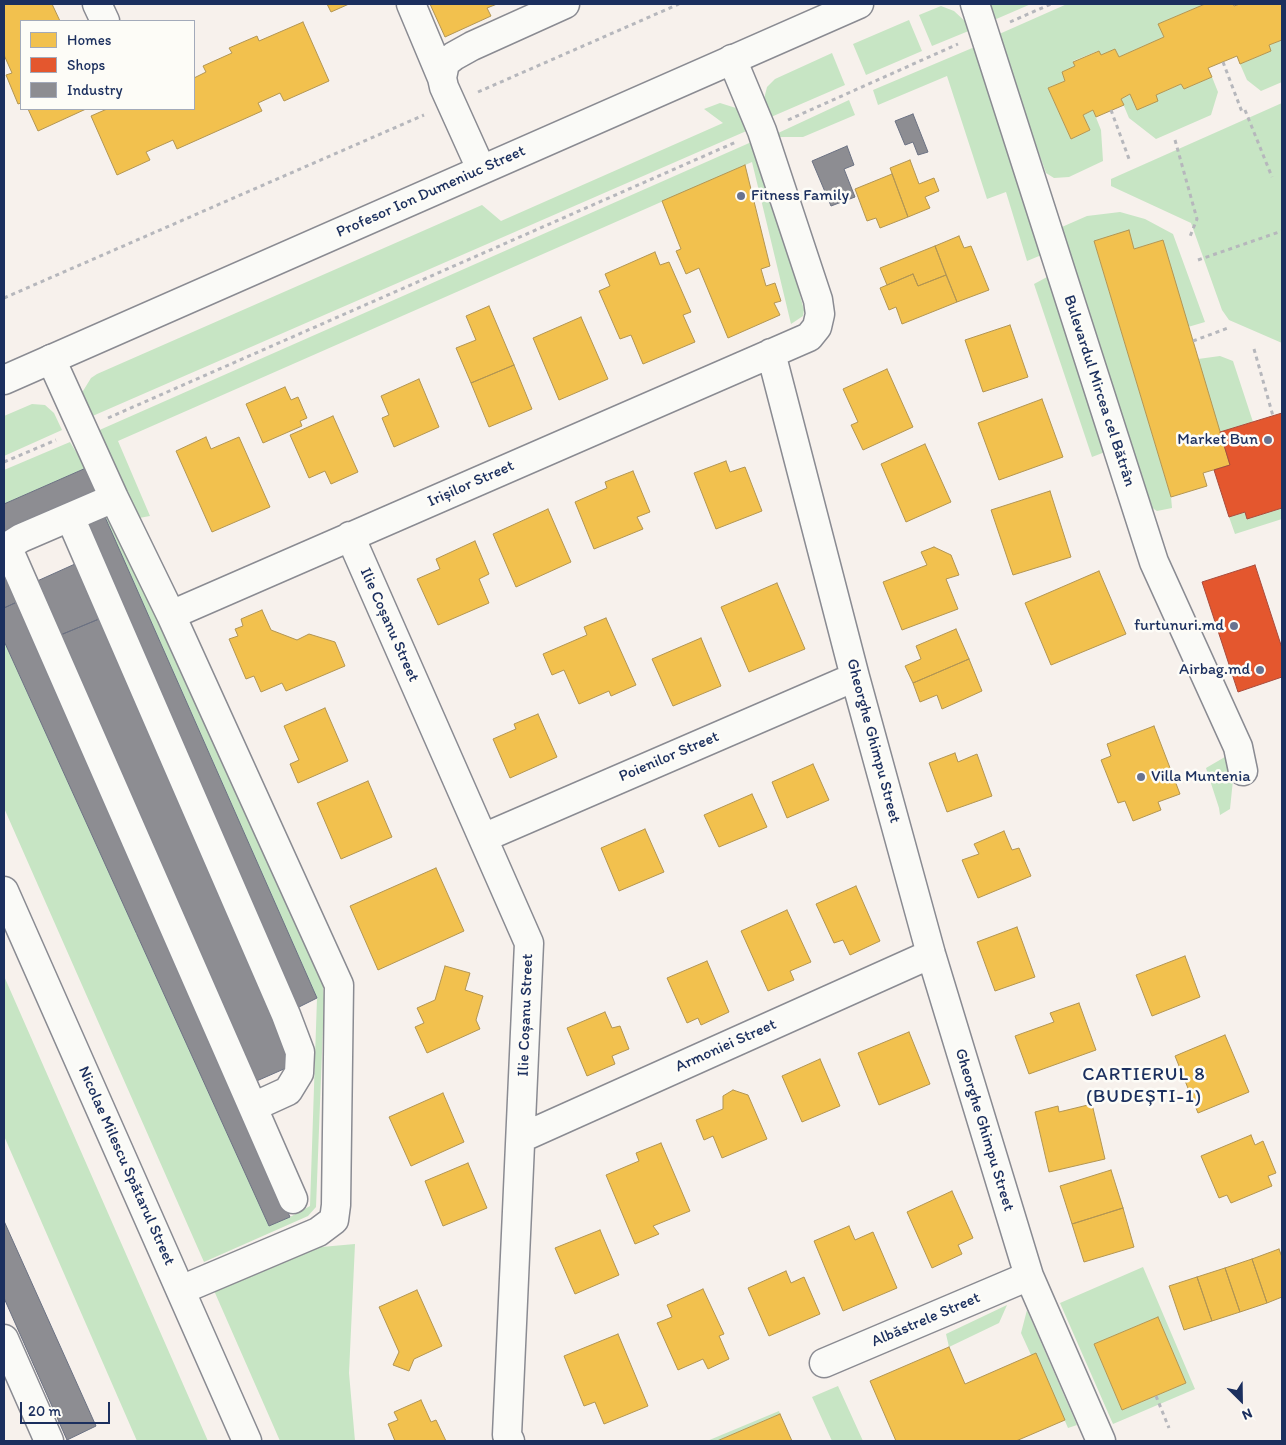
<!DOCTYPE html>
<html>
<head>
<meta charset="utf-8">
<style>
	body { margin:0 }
	#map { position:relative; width:1286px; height:1445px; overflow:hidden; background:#f7f1ec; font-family:Itim,sans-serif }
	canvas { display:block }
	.frame { position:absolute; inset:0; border:5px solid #1b2f5e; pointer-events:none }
	.legend { position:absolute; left:20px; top:20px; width:175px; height:90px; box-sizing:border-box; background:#fdfcf7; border:1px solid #a3aaba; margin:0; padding:6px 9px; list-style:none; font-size:15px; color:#1b2f5e }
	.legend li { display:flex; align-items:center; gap:10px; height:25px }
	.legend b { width:25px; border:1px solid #a3aaba }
	.north { position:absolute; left:1216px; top:1375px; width:50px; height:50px; -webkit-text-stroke:4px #fdfcf7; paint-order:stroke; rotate:157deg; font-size:14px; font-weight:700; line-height:20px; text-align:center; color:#1b2f5e }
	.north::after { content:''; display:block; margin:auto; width:18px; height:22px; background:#1b2f5e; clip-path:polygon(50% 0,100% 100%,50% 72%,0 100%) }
	.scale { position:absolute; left:20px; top:1402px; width:90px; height:22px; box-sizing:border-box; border:2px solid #1b2f5e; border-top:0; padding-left:6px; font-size:15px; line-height:18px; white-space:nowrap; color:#1b2f5e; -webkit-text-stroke:4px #fdfcf7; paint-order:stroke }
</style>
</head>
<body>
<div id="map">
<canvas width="1286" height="1445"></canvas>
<div class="frame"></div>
<ul class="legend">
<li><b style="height:14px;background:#f2c14e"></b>Homes</li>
<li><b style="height:14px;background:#e4572e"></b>Shops</li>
<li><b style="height:14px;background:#8d8d92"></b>Industry</li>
</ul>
<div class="north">N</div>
<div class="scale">20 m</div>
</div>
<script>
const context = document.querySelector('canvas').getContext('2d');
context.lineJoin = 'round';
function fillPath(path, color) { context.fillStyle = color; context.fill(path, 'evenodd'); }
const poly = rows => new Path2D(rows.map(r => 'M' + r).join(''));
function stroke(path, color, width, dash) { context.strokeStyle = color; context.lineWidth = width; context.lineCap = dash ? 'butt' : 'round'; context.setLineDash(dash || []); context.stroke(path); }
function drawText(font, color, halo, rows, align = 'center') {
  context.font = font + ' Itim,sans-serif'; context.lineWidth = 5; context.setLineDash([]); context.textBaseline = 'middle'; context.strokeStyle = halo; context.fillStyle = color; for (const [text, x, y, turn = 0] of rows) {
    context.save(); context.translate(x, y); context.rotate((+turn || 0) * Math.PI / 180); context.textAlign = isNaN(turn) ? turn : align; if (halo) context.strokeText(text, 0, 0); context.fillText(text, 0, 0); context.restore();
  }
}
const green = poly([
	[990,4,1031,4,994,20],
	[1067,4,1205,4,1158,24,1164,37,1119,57,1115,49,1101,55,1098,51,1073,61,1075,66,1062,72,1065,81,1048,88,1071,139,1090,130,1083,115,1093,110,1101,130,1103,161,1069,177,1054,178,1046,173,997,35],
	[941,6,954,11,968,24,971,30,932,46,919,15],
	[909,20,922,51,866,75,853,44],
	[1282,40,1282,82,1261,91,1247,80,1240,64,1271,51,1269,45],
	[977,46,1044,254,1027,261,1006,192,987,199,947,76,878,105,873,90],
	[832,53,845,85,771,117,764,99,767,87,775,79],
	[1212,77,1218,92,1211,115,1156,139,1129,118,1121,99,1130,94,1137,109,1156,95,1181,84,1184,89],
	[849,100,855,115,803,137,777,137,776,134],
	[720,103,736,108,744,116,751,129,88,418,81,401,83,391,91,378,97,374,482,205,501,221,723,123,704,109],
	[1282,103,1282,343,1229,320,1222,310,1191,223,1111,186,1111,179],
	[756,140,763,156,804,310,803,316,791,324,752,162,118,441,150,516,139,518,95,432],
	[1120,212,1145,219,1173,234,1205,322,1188,327,1163,240,1134,249,1129,231,1094,241,1171,497,1172,508,1157,511,1146,504,1055,230,1087,216],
	[1049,276,1105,452,1092,457,1034,284],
	[1220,356,1233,361,1253,422,1220,432,1198,359],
	[32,404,45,405,54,413,62,430,4,456,4,416],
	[70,442,86,468,4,504,4,470],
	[1282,508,1282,519,1235,534,1229,517,1245,512,1247,519],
	[111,516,323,986,324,1000,316,1207,308,1216,204,1262,4,808,4,641,269,1226,290,1217,310,1206,317,998,105,517],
	[1230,754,1234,770,1230,809,1220,815,1219,808,1206,768],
	[4,976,208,1441,137,1441,4,1136],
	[355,1244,349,1373,355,1441,280,1441,212,1286,310,1248],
	[1143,1267,1195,1389,1113,1424,1060,1303],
	[1158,1317,1186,1383,1122,1410,1094,1344],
	[1007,1305,999,1323,949,1347,946,1334],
	[1027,1310,1077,1425,1068,1428,1036,1354,1031,1355,1021,1333],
	[838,1386,863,1441,832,1441,812,1397],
	[779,1411,780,1414,717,1441,707,1441]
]);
const homes = poly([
	[4,4,52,4,60,21,21,21,21,103,18,104,6,75,12,73,4,55,4,4],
	[327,4,349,4,331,12,327,4],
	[430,4,497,4,487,8,491,16,445,37,430,4],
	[1205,4,1233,4,1234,6,1240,4,1282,4,1282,40,1269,45,1271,51,1240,64,1237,56,1208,68,1212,77,1184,89,1181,84,1156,95,1158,101,1137,110,1130,94,1121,99,1124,105,1096,117,1093,110,1083,115,1090,130,1071,139,1048,88,1065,81,1062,72,1075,66,1073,62,1099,51,1101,55,1115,49,1119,57,1164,37,1158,24,1205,4],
	[303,22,329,81,284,101,280,93,258,103,262,111,177,149,173,140,146,152,150,160,117,175,91,116,107,109,194,109,194,78,206,72,203,66,232,53,229,48,257,36,259,41,303,22],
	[28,109,86,109,38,131,28,109],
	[910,160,919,184,934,178,939,191,925,197,930,208,908,217,890,168,910,160],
	[745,165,770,266,761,269,766,286,775,283,781,301,774,303,780,315,728,338,699,268,686,274,676,251,681,249,662,201,745,165],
	[892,174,908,217,880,228,876,218,867,221,855,189,892,174],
	[1129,230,1134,249,1163,240,1230,465,1203,473,1207,486,1171,497,1094,241,1129,230],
	[959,236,964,248,971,246,989,290,957,302,935,246,959,236],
	[935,246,946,275,918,286,913,274,887,285,880,268,935,246],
	[655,252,660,265,669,262,691,312,683,315,695,342,643,364,631,335,620,339,599,291,610,286,605,274,655,252],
	[913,274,918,286,946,275,957,302,902,324,896,307,889,310,880,288,913,274],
	[489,306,514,365,471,383,456,348,476,340,466,316,489,306],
	[581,317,608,379,559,400,533,338,581,317],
	[1010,325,1028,377,983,392,965,340,1010,325],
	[514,365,532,409,489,427,471,383,514,365],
	[887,369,913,427,863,450,851,425,858,422,843,389,887,369],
	[419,379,439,427,394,447,382,418,389,415,381,396,419,379],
	[285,387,291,400,298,397,307,418,300,421,302,426,263,443,246,404,285,387],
	[1042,399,1063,457,999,480,978,423,1042,399],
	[333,416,358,472,331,484,325,471,309,478,290,435,333,416],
	[206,437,211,449,239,437,270,507,212,532,176,451,206,437],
	[925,444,951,502,906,522,881,464,925,444],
	[726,461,730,472,745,467,762,511,716,529,694,473,726,461],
	[633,471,650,512,637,517,643,529,594,549,575,502,607,488,605,482,633,471],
	[1050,491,1071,557,1013,575,991,510,1050,491],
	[548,509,571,562,516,587,493,534,548,509],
	[475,541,489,574,479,579,489,603,438,625,417,579,440,569,436,559,475,541],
	[934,547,951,555,959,575,946,579,958,609,902,630,883,582,927,565,921,552,934,547],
	[1099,571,1126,634,1051,665,1025,603,1099,571],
	[777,583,805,649,749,672,721,607,777,583],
	[262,610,271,630,297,640,309,634,335,642,345,666,286,691,282,683,261,692,254,676,246,679,229,639,238,636,235,629,243,626,241,619,262,610],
	[606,618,636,685,611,696,609,691,579,704,564,670,552,675,543,654,587,635,584,627,606,618],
	[956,629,969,659,913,683,905,666,921,659,916,646,956,629],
	[701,638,721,686,673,706,652,659,701,638],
	[969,659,982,691,942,709,937,695,920,702,913,683,969,659],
	[325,708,348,761,298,783,290,764,299,760,284,726,325,708],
	[538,714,557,757,510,778,493,739,516,729,514,724,538,714],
	[1154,726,1180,794,1158,802,1161,810,1133,821,1125,801,1118,803,1101,760,1111,756,1107,744,1154,726],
	[955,753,958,762,977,754,992,796,947,812,929,763,955,753],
	[813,764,829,800,787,818,772,782,813,764],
	[368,781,392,837,341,859,317,803,368,781],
	[752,794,767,827,719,847,704,815,752,794],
	[645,829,664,872,619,891,601,848,645,829],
	[1004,831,1012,850,1019,848,1031,876,978,898,962,860,979,854,974,844,1004,831],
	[436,868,464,931,378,970,350,906,436,868],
	[856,886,880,941,850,955,843,940,834,943,816,904,856,886],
	[787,910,811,962,790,971,794,980,768,991,741,931,787,910],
	[1017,927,1035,977,995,991,977,942,1017,927],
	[1185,956,1200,997,1152,1016,1136,975,1185,956],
	[707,961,729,1012,701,1025,698,1018,687,1023,667,978,707,961],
	[445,966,470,973,465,990,483,996,476,1020,480,1029,427,1053,415,1027,424,1023,417,1008,435,1000,445,966],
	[1079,1003,1096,1050,1029,1074,1015,1036,1054,1022,1050,1013,1079,1003],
	[605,1012,612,1028,620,1026,629,1049,612,1056,615,1064,587,1076,567,1028,605,1012],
	[909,1032,930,1084,879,1105,858,1053,909,1032],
	[1225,1035,1249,1092,1198,1113,1175,1056,1225,1035],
	[820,1059,840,1106,802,1122,782,1076,820,1059],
	[733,1090,748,1095,767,1139,722,1158,713,1136,704,1140,696,1120,723,1109,723,1096,733,1090],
	[443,1093,464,1142,411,1166,389,1117,443,1093],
	[1092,1104,1105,1159,1049,1172,1035,1112,1058,1106,1059,1112,1092,1104],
	[1251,1135,1255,1145,1263,1141,1276,1173,1268,1176,1272,1186,1231,1203,1227,1195,1219,1198,1201,1156,1251,1135],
	[661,1143,690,1211,653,1226,659,1234,635,1244,606,1175,639,1161,636,1153,661,1143],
	[468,1163,487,1208,443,1226,425,1181,468,1163],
	[1111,1170,1123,1208,1072,1224,1060,1186,1111,1170],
	[952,1191,973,1238,958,1245,962,1254,932,1268,907,1212,952,1191],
	[1123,1208,1134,1247,1084,1262,1072,1224,1123,1208],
	[849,1226,855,1240,873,1232,897,1288,843,1311,814,1241,849,1226],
	[600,1230,619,1275,575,1294,555,1248,600,1230],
	[1279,1249,1282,1257,1282,1297,1267,1303,1252,1259,1279,1249],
	[1252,1259,1267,1303,1240,1312,1225,1268,1252,1259],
	[1225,1268,1240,1312,1212,1321,1197,1277,1225,1268],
	[786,1271,791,1283,804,1277,820,1314,769,1336,748,1288,786,1271],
	[1197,1277,1212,1321,1184,1330,1169,1286,1197,1277],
	[703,1289,724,1334,719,1336,729,1359,708,1369,703,1359,678,1370,657,1323,672,1317,667,1305,703,1289],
	[417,1290,442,1346,414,1359,409,1371,393,1365,399,1352,379,1307,417,1290],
	[1158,1317,1186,1383,1122,1410,1094,1344,1158,1317],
	[618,1334,648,1406,604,1424,595,1402,584,1406,564,1356,618,1334],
	[949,1347,965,1384,1036,1353,1065,1420,1016,1441,896,1441,870,1381,949,1347],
	[421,1400,431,1422,436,1420,446,1441,395,1441,388,1424,398,1420,394,1412,421,1400],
	[780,1414,792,1441,717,1441,780,1414]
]);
const shops = poly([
	[1282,413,1282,508,1247,519,1245,512,1229,517,1214,470,1230,465,1220,432,1282,413],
	[1255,565,1282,648,1282,677,1238,692,1202,582,1255,565]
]);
const industry = poly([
	[913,114,928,152,918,155,913,142,905,145,895,121,913,114],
	[847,146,854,165,844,169,855,197,831,206,812,161,847,146],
	[86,468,96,492,4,532,4,504,86,468],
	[105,517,317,998,295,1009,83,527,105,517],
	[75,564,99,619,58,636,35,582,75,564],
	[4,572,17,602,4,608,4,572],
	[17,602,290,1217,269,1226,4,641,4,608,17,602],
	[99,619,293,1065,252,1083,58,636,99,619],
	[4,1221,96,1426,67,1440,4,1298,4,1221]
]);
const path = poly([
	[1010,22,1051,4],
	[1223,62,1242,112],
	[478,92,679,4],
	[1111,110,1129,159],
	[1245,110,1272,177],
	[788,120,958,44],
	[1175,140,1197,219,1189,239],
	[1198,260,1282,231],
	[4,298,424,115],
	[1193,341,1228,328],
	[1254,349,1273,416],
	[108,418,736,142],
	[4,462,56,440],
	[1156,1396,1169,1428]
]);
const minor = poly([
	[97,4,105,21],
	[411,4,442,78],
	[975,4,1154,562,1238,747,1243,771],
	[481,169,444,87,442,78,445,63,454,56,472,46,565,4],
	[771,353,855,677,931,954,1029,1276,1101,1441],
	[51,359,114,498,171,615,339,985,336,1205,334,1220,318,1232,181,1290],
	[114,498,21,538,10,545,11,555,293,1199],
	[70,517,286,1015,300,1052,299,1073,288,1091,253,1107],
	[350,536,529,943,507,1435,510,1441],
	[171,615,809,337,817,327,820,314,818,300,762,131,732,59],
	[483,838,855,677],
	[521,1138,931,954],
	[4,1339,49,1441],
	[824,1363,1029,1276]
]);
const major = poly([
	[4,380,859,4],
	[4,891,247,1441]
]);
const markers = [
	[741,196,5,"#687390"],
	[1268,440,5,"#687390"],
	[1234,626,5,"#687390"],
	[1260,670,5,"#687390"],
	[1141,777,5,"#687390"]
];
const streetNames = [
	["Profesor Ion Dumeniuc Street",431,192,-24],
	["Bulevardul Mircea cel Bătrân",1099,391,72],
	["Irișilor Street",471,484,-24],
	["Ilie Coșanu Street",389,625,66],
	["Gheorghe Ghimpu Street",873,741,75],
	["Poienilor Street",669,757,-23],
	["Ilie Coșanu Street",526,1015,-88],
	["Armoniei Street",726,1046,-24],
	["Gheorghe Ghimpu Street",984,1130,73],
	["Nicolae Milescu Spătarul Street",126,1166,66],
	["Albăstrele Street",926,1320,-23]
];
const poiNames = [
	["Fitness Family",751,196,"left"],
	["Market Bun",1258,440],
	["furtunuri.md",1224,626],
	["Airbag.md",1250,670],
	["Villa Muntenia",1151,777,"left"]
];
const quarterNames = [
	["CARTIERUL 8",1144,1075],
	["(BUDEȘTI-1)",1144,1097]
];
fillPath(green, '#c7e5c4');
fillPath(homes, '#f2c14e');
stroke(homes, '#b29553', 1);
fillPath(shops, '#e4572e');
stroke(shops, '#a84b3c', 1);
fillPath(industry, '#8d8d92');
stroke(industry, '#6b7182', 1);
stroke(minor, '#8a8b92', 31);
stroke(major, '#8a8b92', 31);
stroke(path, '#b6b7bc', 3, [4, 4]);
stroke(minor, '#fafaf7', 28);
stroke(major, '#fafaf7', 28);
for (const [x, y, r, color] of markers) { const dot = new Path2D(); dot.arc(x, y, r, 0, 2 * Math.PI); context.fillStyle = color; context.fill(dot); stroke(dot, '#fdfcf7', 2); }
drawText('16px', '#1b2f5e', '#fdfcf7', streetNames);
drawText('16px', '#1b2f5e', '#fdfcf7', poiNames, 'right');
context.letterSpacing = '1px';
drawText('19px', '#1b2f5e', '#fdfcf7', quarterNames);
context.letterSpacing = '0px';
</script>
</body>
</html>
